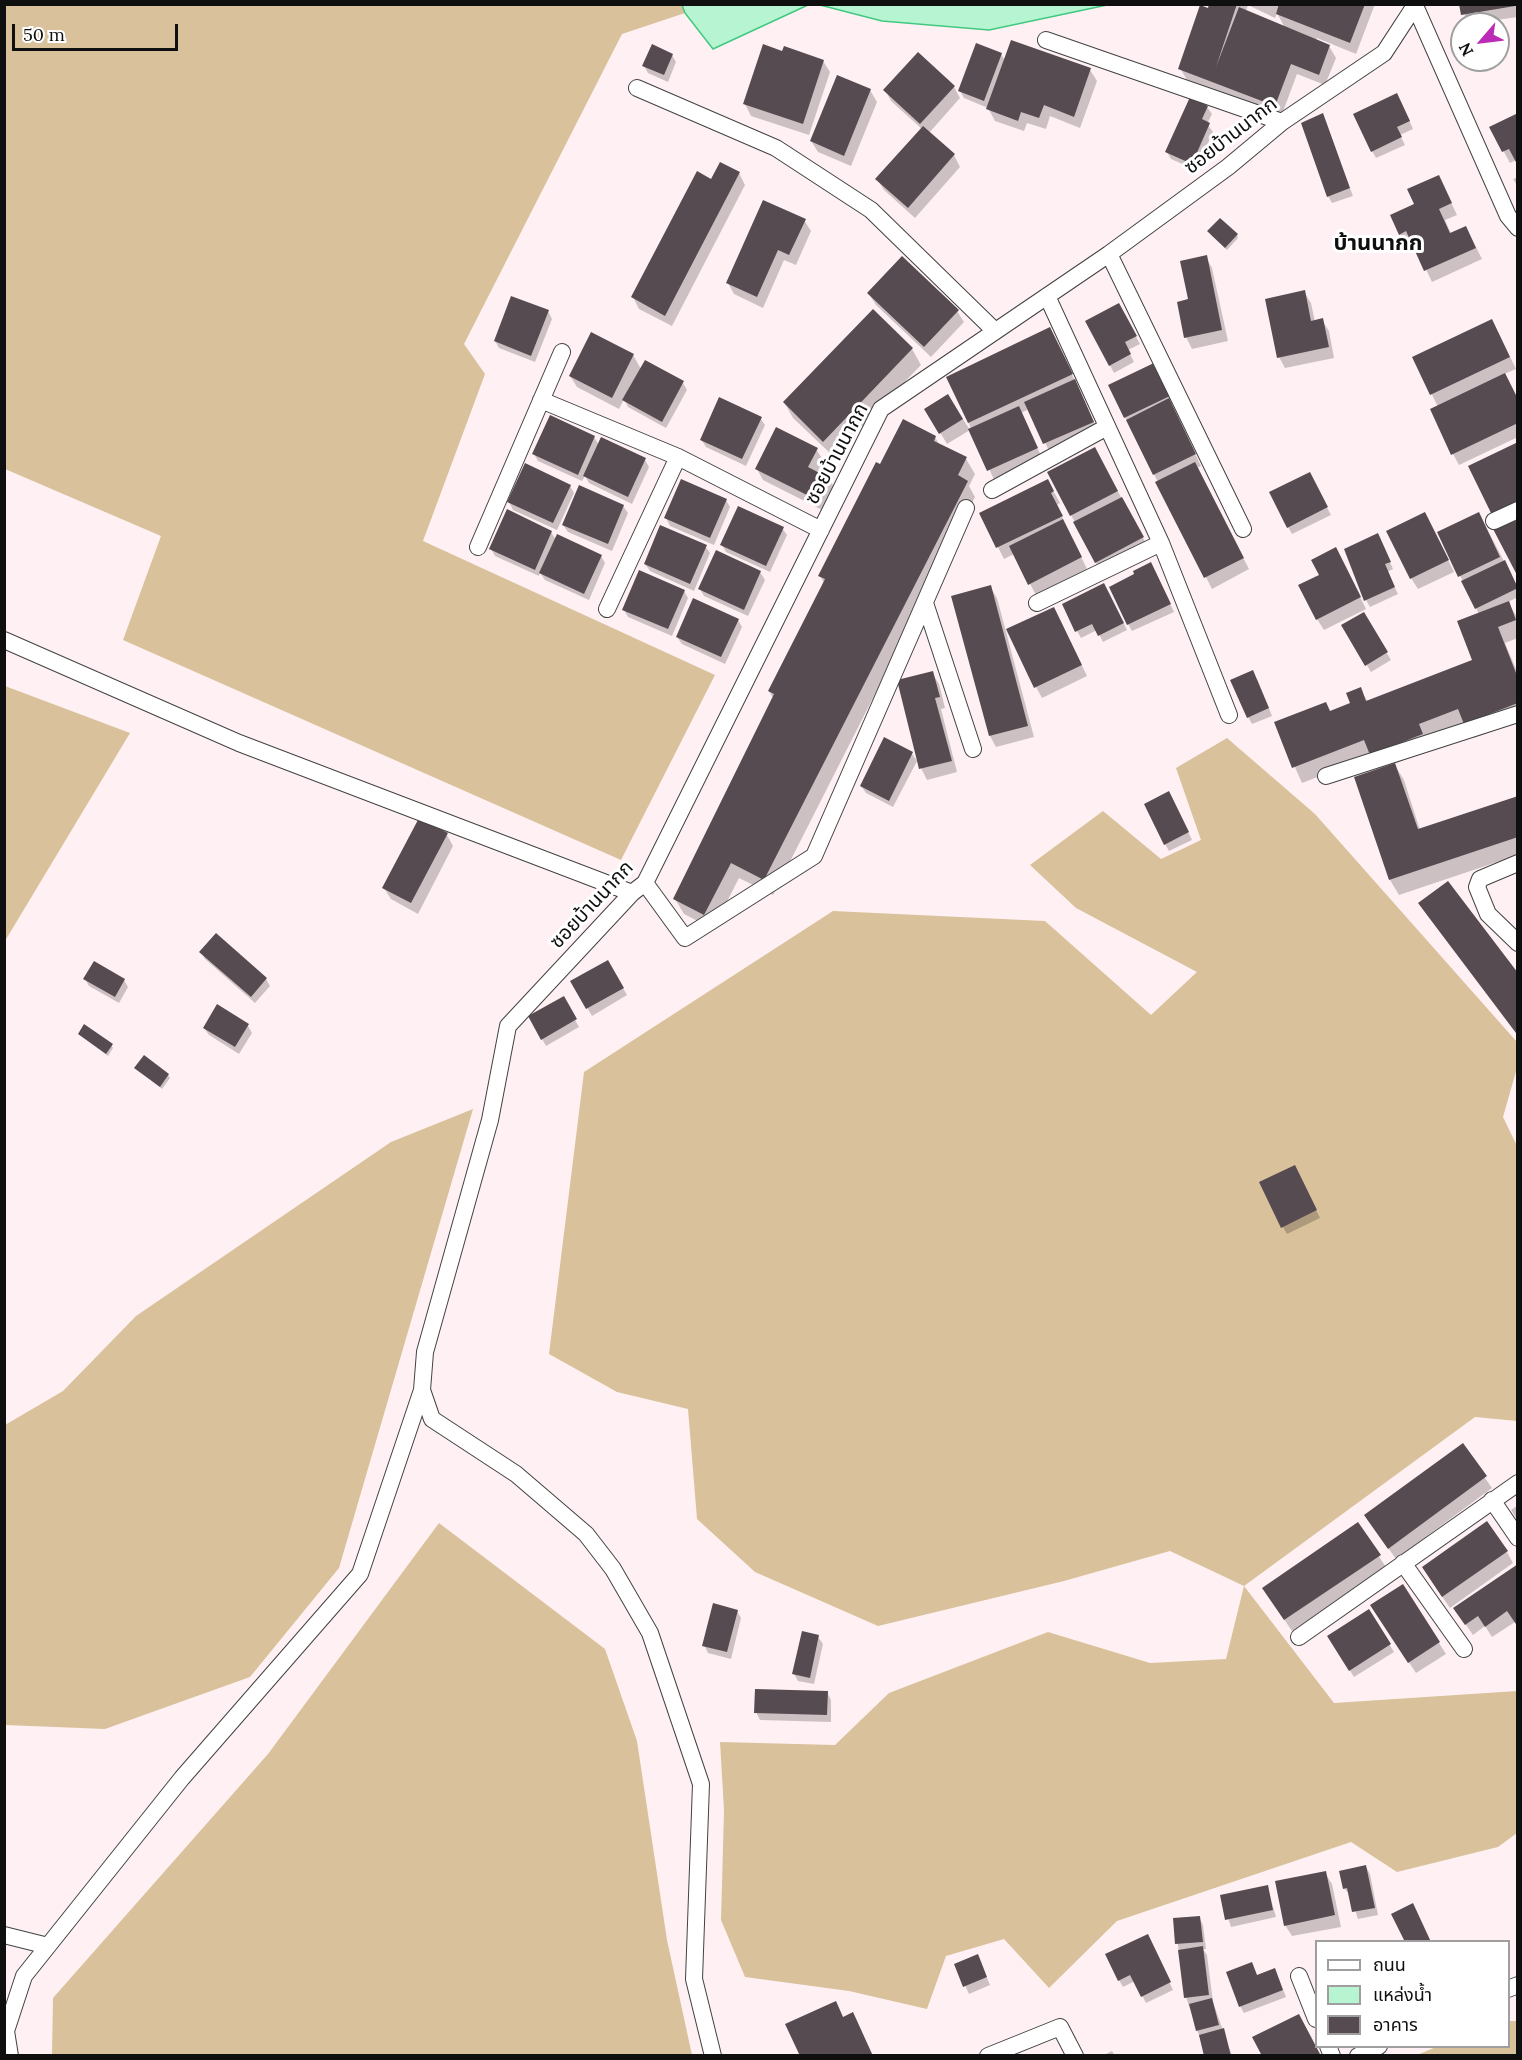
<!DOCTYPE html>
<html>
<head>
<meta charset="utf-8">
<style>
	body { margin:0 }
	#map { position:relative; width:1522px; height:2060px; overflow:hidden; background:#fff1f3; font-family:Lora,"Noto Sans Thai",serif }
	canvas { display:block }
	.frame { position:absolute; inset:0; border:6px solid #0f0f0f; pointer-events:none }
	.legend { position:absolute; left:1315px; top:1940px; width:195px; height:108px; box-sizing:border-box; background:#fff; border:2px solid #9f9f9f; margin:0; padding:8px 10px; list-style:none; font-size:18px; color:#0f0f0f }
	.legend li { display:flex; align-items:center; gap:12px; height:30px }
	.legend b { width:30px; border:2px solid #9f9f9f }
	.north { position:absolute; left:1450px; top:12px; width:60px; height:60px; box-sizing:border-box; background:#fff; border:2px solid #9f9f9f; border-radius:50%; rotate:242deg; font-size:16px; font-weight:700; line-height:24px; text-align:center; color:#0f0f0f }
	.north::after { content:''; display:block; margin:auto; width:21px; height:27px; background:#bb2bb8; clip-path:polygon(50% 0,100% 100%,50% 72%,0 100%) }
	.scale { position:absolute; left:12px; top:24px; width:166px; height:27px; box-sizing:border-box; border:3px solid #0f0f0f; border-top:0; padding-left:8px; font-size:18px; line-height:21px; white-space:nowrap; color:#0f0f0f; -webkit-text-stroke:4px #fff; paint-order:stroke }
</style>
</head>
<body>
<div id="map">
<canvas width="1522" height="2060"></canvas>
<div class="frame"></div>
<ul class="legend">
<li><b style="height:8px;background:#fff"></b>ถนน</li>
<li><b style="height:16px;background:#b7f4d2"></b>แหล่งน้ำ</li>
<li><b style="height:16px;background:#574b52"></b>อาคาร</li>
</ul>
<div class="north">N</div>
<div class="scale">50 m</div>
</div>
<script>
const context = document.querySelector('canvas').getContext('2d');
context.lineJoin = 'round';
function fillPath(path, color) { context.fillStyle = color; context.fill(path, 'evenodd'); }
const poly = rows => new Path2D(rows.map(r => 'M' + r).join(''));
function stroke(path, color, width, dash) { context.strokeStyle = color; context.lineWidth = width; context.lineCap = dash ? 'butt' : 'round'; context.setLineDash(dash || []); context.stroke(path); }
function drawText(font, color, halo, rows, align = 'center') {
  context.font = font + ' Lora,"Noto Sans Thai",serif'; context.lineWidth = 6; context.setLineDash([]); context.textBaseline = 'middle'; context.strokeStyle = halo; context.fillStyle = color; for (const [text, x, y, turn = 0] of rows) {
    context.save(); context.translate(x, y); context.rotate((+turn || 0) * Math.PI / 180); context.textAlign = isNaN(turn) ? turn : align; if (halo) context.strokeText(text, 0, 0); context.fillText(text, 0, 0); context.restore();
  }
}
const forest = poly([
	[4,5,682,5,685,13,622,34,464,344,485,374,423,541,715,675,621,860,123,640,161,536,5,469],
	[5,686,130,733,5,941,4,686],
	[1227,738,1315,814,1517,1042,1517,1068,1503,1117,1518,1148,1517,1421,1475,1417,1244,1586,1334,1703,1517,1691,1517,1833,1498,1847,1397,1872,1351,1842,1117,1921,1049,1988,1004,1939,946,1956,927,2009,849,1991,745,1977,721,1920,724,1810,720,1742,835,1745,889,1693,1048,1632,1150,1663,1226,1659,1244,1586,1170,1551,1064,1581,878,1626,755,1572,697,1519,688,1409,617,1392,549,1354,584,1072,833,911,1045,921,1151,1015,1197,972,1076,908,1030,865,1103,811,1161,859,1201,840,1176,768],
	[473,1109,339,1568,250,1677,105,1729,5,1725,5,1425,63,1391,136,1316,391,1142],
	[439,1523,605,1649,637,1741,667,1940,692,2055,52,2055,53,1998,268,1754],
	[1509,2021,1517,2021,1517,2055,1417,2055,1436,2047,1508,2046]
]);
const water = poly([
	[682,5,808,5,713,49,685,13,682,5],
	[820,5,1107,5,989,30,882,21,820,5]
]);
const shadow = poly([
	[1210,4,1375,4,1356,54,1317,38,1316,41,1329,46,1336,58,1325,85,1297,74,1281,117,1187,80,1180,68],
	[1248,5,1275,18,1277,13,1285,28,1246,11],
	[1461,4,1517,4,1518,17,1468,24],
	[783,53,823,61,830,72,809,135,751,116,745,104],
	[1001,54,1005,61,1090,70,1097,81,1080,128,1050,116,1046,129,1027,123,1024,131,995,121,988,108,964,98,960,91],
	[672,55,676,62,668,82,648,73,644,66],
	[954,87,960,98,929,133,954,155,960,167,915,218,884,190,877,179,922,129,891,101,885,90],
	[870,90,877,102,851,166,818,152,811,141],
	[1401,102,1413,129,1400,135,1405,145,1376,158,1372,151],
	[1207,107,1212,114,1207,124,1213,132,1196,170,1171,159,1167,152],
	[1518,114,1516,160,1510,163,1491,128],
	[1322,115,1353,196,1332,203,1328,196],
	[739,173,745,185,672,326,639,309,633,297,712,181],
	[1439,177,1457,215,1445,220,1451,234,1466,227,1482,259,1432,282,1413,242,1406,246,1400,234,1416,205],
	[1518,177,1518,187,1513,179],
	[804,220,811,231,796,265,784,260,763,308,734,294,728,283],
	[1211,235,1237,235,1238,238,1227,250],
	[1206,257,1212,268,1228,341,1192,349,1186,337],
	[1304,292,1311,303,1315,322,1322,320,1329,331,1334,358,1285,368,1279,357],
	[869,294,957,311,964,322,931,357,876,305],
	[1119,305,1140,344,1128,350,1134,362,1114,373,1087,322],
	[548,311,552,319,535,362,499,348,495,341],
	[873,311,912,349,921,365,833,456,793,418,784,402],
	[1498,332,1516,369,1504,374,1518,400,1518,437,1459,465,1453,454,1438,407,1414,358],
	[1056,340,1099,433,1051,455,1029,409,1021,413,1043,460,995,482,948,377],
	[633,355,641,369,645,362,683,383,687,390,666,428,628,407,624,399,619,409,577,387,570,376],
	[1159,372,1174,403,1171,404,1201,466,1197,468,1249,569,1212,589,1125,417],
	[948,396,970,430,947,444,926,409],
	[760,418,765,425,746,466,706,447,701,439],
	[594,437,599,445,645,460,649,467,632,504,589,483,585,476,582,481,538,461,534,454],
	[935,437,940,446,966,459,975,474,969,486,975,497,773,895,739,878,713,929,684,914,675,899,773,698,769,691,824,583,820,576,880,467],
	[816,449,823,460,817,473,830,480,836,491,826,512,763,480,757,469],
	[1101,460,1149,549,1102,574,1071,515],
	[1048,481,1060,503,1057,505,1067,528,1087,569,1036,595,1014,554,1004,559,981,514],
	[1313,481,1331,515,1292,534,1288,527],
	[570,486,574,493,557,530,513,510,509,502],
	[726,500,730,507,714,545,670,526,666,518],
	[623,506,628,513,612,551,568,532,563,525],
	[1431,525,1454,572,1418,589,1411,578],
	[1485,525,1518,588,1518,597,1508,602,1518,619,1518,638,1505,643,1518,674,1518,722,1474,738,1466,725,1430,750,1394,764,1404,780,1420,830,1518,798,1518,855,1399,895,1390,880,1380,770,1372,756,1302,783,1275,723,1330,712,1351,704,1360,689,1368,702,1474,661,1479,614,1439,533],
	[782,528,787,535,770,572,726,552,722,545],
	[551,532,556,540,601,556,605,563,589,600,545,580,540,573,539,576,495,556,491,549],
	[1381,542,1393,569,1387,572,1398,594,1370,607,1366,600],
	[705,546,710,553,694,591,650,571,645,564],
	[717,552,760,572,765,580,748,616,704,596,700,589],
	[1342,561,1366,609,1324,630,1317,619],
	[1155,571,1174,612,1132,631,1128,624],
	[990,587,997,598,1034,737,996,747,990,736,953,597],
	[684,591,688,598,672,636,628,617,624,610],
	[1108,592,1127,630,1103,642,1097,630,1081,638,1077,631],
	[1363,614,1391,660,1371,672,1343,625],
	[738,620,742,627,725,664,682,644,677,637],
	[1060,620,1087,676,1042,698,1036,687],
	[932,673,939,684,945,708,941,709,957,772,927,780,921,768],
	[1257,679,1272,716,1252,724,1248,717],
	[885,739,912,754,917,761,893,807,866,793,861,786],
	[1173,800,1192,840,1169,851,1165,844],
	[447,835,453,846,418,914,391,899,384,888],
	[1420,904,1518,975,1518,1035,1427,915],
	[201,952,266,979,270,986,255,1003,205,959],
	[608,962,627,995,592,1016,572,982],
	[85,979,124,980,128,987,119,1003,89,986],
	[563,998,579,1027,546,1046,530,1017],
	[248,1026,252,1033,239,1054,209,1035,204,1028],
	[79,1034,111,1045,113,1048,108,1056],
	[136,1068,168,1075,170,1078,162,1089],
	[1298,1174,1320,1218,1287,1234,1283,1227],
	[1462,1445,1492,1488,1396,1559,1365,1516],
	[1518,1505,1518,1521,1511,1510],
	[1357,1524,1386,1567,1292,1631,1271,1600],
	[1507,1552,1513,1563,1450,1608,1430,1579],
	[1518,1565,1515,1622,1492,1637,1485,1626,1473,1635,1462,1619],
	[737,1611,741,1618,731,1659,708,1653,704,1645],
	[1369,1611,1394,1652,1354,1677,1329,1636],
	[1379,1617,1439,1643,1446,1654,1416,1673],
	[818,1637,823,1644,814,1684,798,1681,794,1674],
	[827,1692,831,1700,831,1722,760,1720,756,1712],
	[1366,1867,1370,1874,1378,1915,1358,1919,1350,1895,1344,1888],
	[1325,1873,1332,1884,1341,1927,1292,1936,1285,1925],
	[1267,1886,1276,1917,1231,1927,1221,1896],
	[1199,1917,1203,1925,1206,1949,1203,1949,1207,1955,1213,2002,1232,2056,1206,2056,1186,1997,1174,1920],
	[1151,1943,1173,1990,1146,2003,1135,1981,1123,1987,1119,1980],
	[981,1964,990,1985,969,1994,956,1965],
	[1257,1976,1278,1977,1286,1997,1244,2013,1240,2006],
	[1305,2027,1320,2056,1263,2056],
	[1112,2051,1115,2056,1102,2056]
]);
const building = poly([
	[1209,4,1237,4,1216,67,1239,7,1330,45,1319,75,1291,64,1275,106,1178,69,1200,5,1208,8],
	[1279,4,1365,4,1350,43,1276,14],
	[1459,4,1514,4,1515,6,1461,15],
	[1011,40,1091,68,1074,117,1044,105,1039,118,1021,112,1018,121,986,109],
	[976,43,1002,53,984,101,958,91],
	[652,44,673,54,664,75,642,66],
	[763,44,782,51,784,46,824,60,803,124,743,104],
	[918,52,955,86,920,124,883,90],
	[837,75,871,89,844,156,810,141],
	[1397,93,1410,121,1397,127,1402,137,1371,152,1353,114],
	[1190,97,1208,106,1202,119,1210,123,1192,164,1165,152],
	[1323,113,1350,188,1327,197,1301,123],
	[1518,113,1518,166,1509,149,1502,152,1489,127],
	[923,126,955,154,908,208,875,179],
	[720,162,740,172,665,316,631,297,697,171,711,179],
	[1439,175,1452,203,1439,209,1450,233,1466,226,1476,248,1424,271,1406,231,1399,235,1390,215,1414,204,1407,189],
	[763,200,806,219,789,255,778,250,757,297,726,283],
	[1220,218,1238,234,1225,248,1207,231],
	[1207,255,1222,330,1184,338,1177,302,1188,299,1180,261],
	[902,256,959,310,924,347,867,293],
	[1305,290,1311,321,1323,318,1329,347,1277,358,1265,299],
	[511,296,549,310,531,356,494,341],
	[1119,303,1137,336,1125,342,1131,354,1109,366,1085,321],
	[873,309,913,348,823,442,783,402],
	[1492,319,1510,357,1430,395,1412,357],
	[1050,327,1073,374,968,423,946,377],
	[591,332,634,354,612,398,569,376],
	[645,360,684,381,662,422,622,400],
	[1156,362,1172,395,1124,418,1108,385],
	[1505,373,1518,399,1518,423,1451,455,1430,409],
	[1075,379,1094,422,1043,444,1024,402],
	[948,394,963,419,939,434,924,409],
	[719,397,762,417,742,459,700,440],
	[1169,398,1196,454,1153,475,1126,420],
	[1019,406,1038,448,987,471,968,429],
	[550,415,595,436,578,475,532,454],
	[903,419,936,436,934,441,967,457,958,475,968,481,764,880,731,863,704,915,673,899,774,694,768,691,825,579,818,576,876,462,880,464],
	[776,427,818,448,808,467,831,479,819,501,755,469],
	[601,437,646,458,628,497,583,476],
	[1518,442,1518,502,1492,515,1468,466],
	[1095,447,1118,491,1070,516,1047,472],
	[1195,462,1244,558,1204,578,1155,482],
	[525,463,571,485,553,523,507,502],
	[1310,472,1328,507,1287,528,1269,492],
	[681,479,727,499,710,538,664,518],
	[1048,479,1054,491,1051,493,1063,516,996,548,979,513],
	[579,485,624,505,608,544,562,525],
	[1122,497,1144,537,1095,563,1073,522],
	[738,506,784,527,766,566,720,545],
	[507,509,552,531,535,570,489,549],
	[1425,512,1449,560,1410,579,1386,531],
	[1479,512,1500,557,1458,577,1437,532],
	[1513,517,1518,525,1518,577,1492,527],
	[1063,519,1082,557,1028,585,1009,546],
	[660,525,707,545,690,584,644,564],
	[1378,533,1391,562,1385,564,1395,587,1364,601,1344,549],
	[557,534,602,555,584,594,539,573],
	[1336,547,1361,597,1316,620,1298,585,1319,575,1311,560],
	[716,550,761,571,744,610,698,589],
	[1505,560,1518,588,1475,609,1461,581],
	[1151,562,1171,604,1127,625,1109,587,1134,574,1133,571],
	[639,570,685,590,668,629,622,610],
	[1104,583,1124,623,1098,636,1092,624,1075,632,1062,604],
	[991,585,1028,726,989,736,951,596],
	[693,598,739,619,721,657,676,637],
	[1509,601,1516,620,1498,627,1518,678,1518,703,1464,724,1458,709,1419,724,1423,734,1370,755,1364,740,1292,768,1274,722,1326,702,1330,711,1350,703,1346,693,1361,687,1366,701,1472,660,1457,621],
	[1054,607,1082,665,1034,688,1006,629],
	[1364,612,1388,652,1365,666,1341,625],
	[1253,670,1269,708,1247,718,1230,680],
	[933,671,940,697,935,698,952,761,919,769,897,680],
	[884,737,913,752,889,801,860,786],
	[1395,763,1418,829,1518,796,1518,837,1389,880,1354,777],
	[1169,791,1189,832,1164,845,1144,804],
	[419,818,448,833,411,903,382,888],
	[1448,881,1518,973,1516,1033,1418,903],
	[216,933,267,978,251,997,199,952],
	[608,960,624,988,586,1009,570,981],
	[94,961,125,979,115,997,83,979],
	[564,996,577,1019,541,1040,528,1016],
	[217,1004,249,1024,235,1047,203,1028],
	[84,1024,113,1044,106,1054,78,1034],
	[144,1055,169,1074,160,1087,134,1068],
	[1295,1165,1317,1210,1281,1228,1259,1182],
	[1463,1443,1487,1476,1388,1549,1364,1515],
	[1487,1521,1508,1551,1442,1597,1422,1567],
	[1358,1522,1381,1555,1284,1620,1262,1588],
	[1518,1564,1518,1627,1507,1611,1485,1627,1478,1616,1465,1625,1453,1608],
	[1403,1584,1440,1642,1408,1663,1370,1605],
	[713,1603,738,1610,727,1652,702,1646],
	[1369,1609,1391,1644,1349,1671,1327,1636],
	[802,1631,819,1635,810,1678,792,1674],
	[755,1689,828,1691,827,1715,754,1713],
	[1366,1865,1375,1908,1352,1912,1347,1888,1343,1889,1339,1871],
	[1326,1871,1335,1915,1284,1926,1275,1881],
	[1268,1885,1273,1910,1225,1920,1220,1895],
	[1413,1903,1431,1942,1405,1942,1391,1914],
	[1200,1916,1203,1942,1175,1944,1173,1918],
	[1148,1934,1171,1982,1141,1997,1130,1975,1118,1981,1105,1954],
	[1203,1946,1209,1995,1184,1998,1178,1950],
	[978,1954,987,1977,963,1987,954,1964],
	[1252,1962,1257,1975,1275,1968,1283,1990,1239,2007,1226,1972],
	[1212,1998,1219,2025,1196,2031,1189,2004],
	[836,2001,843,2017,853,2012,873,2056,800,2056,785,2024],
	[1299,2014,1320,2054,1262,2056,1252,2037],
	[1224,2028,1231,2056,1204,2056,1199,2035]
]);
const minor = poly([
	[1416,8,1508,216,1518,228],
	[1046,40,1282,122],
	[637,88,776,148,871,210,995,331],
	[1109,254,1243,529],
	[1047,296,1161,543,1229,715],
	[541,400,678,457,821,530],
	[992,490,1107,427],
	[1494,521,1518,510],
	[478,547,562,352],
	[925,603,973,749],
	[1037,603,1161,543],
	[607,609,678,457],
	[4,640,239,743,632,893],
	[1326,776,1518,714],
	[1518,863,1480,879,1477,887,1488,914,1518,943],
	[645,883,685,938,814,856,966,508],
	[1492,1500,1518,1538],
	[1403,1563,1464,1649],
	[1299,1637,1518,1483],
	[4,1935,48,1946],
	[1299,1976,1316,2019],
	[1508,1989,1518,1985],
	[1328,2046,1332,2056],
	[10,2056,6,2031,24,1976,182,1778,360,1574,422,1390],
	[713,2056,694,1979,701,1784,650,1633,613,1569,586,1534,516,1474,432,1419,422,1390,425,1352,490,1120,508,1026,632,893,645,883,881,409,1109,254,1228,167,1282,122,1384,53,1416,4],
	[988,2056,1060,2027,1075,2056],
	[1358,2056,1379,2046]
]);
const streetNames = [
	["ซอยบ้านนากก",1231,136,-38],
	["ซอยบ้านนากก",837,454,-62],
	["ซอยบ้านนากก",592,905,-47]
];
const quarterNames = [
	["บ้านนากก",1378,244]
];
fillPath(forest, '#d9c19b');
fillPath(water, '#b7f4d2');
stroke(water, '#41c980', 1.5);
fillPath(shadow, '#0003');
fillPath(building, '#574b52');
stroke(minor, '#424242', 18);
stroke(minor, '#fff', 16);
drawText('20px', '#0f0f0f', '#fff', streetNames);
drawText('bold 22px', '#0f0f0f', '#fff', quarterNames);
</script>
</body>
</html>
